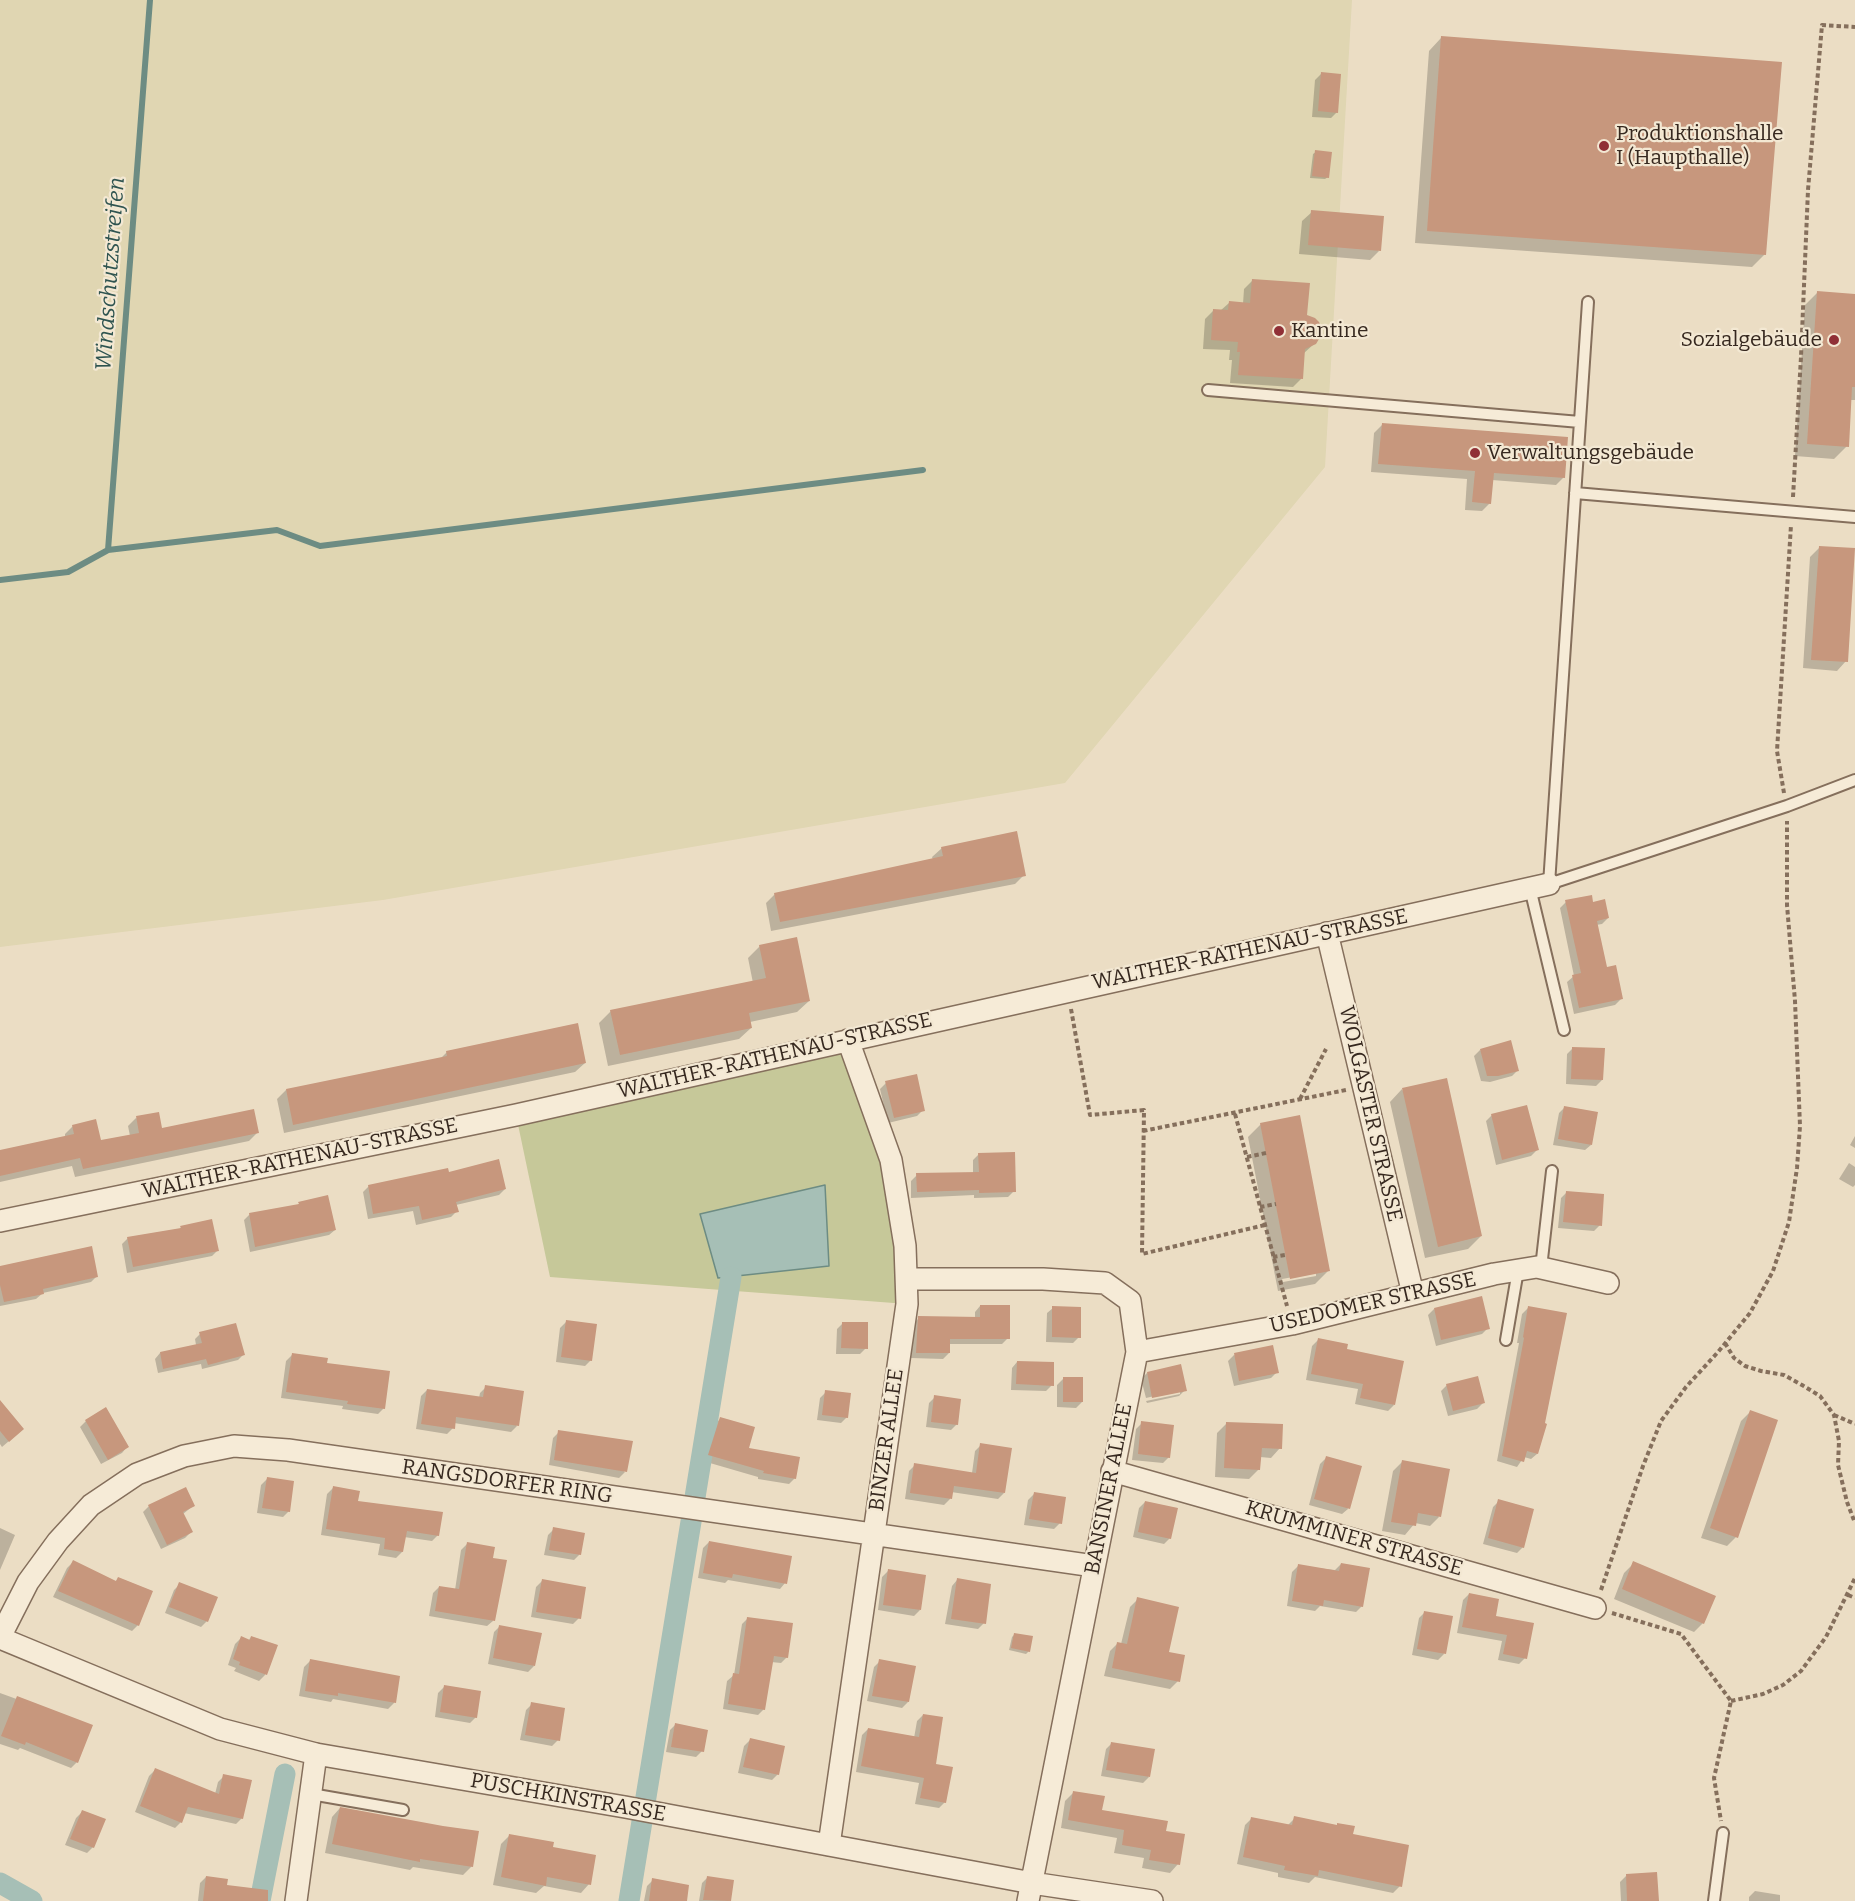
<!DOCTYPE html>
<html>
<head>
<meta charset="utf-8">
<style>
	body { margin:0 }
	canvas { display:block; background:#ebddc4 }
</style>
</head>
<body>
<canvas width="1855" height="1901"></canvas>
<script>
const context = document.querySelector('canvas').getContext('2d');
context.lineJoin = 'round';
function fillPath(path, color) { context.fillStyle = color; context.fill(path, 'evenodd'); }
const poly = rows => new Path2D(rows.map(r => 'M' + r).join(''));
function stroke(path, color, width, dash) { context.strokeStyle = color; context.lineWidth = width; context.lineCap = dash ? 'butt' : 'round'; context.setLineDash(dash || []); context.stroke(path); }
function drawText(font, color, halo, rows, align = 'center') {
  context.font = font + ' Bitter,serif'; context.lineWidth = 4.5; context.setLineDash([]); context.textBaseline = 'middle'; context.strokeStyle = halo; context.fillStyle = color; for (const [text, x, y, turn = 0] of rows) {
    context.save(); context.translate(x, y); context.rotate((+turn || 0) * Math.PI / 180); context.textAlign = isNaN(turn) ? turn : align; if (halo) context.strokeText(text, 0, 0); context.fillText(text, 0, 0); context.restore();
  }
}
const farmland = poly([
	[0,0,1352,0,1325,467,1065,783,383,900,0,947]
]);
const green = poly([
	[848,1040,891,1160,907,1304,550,1277,516,1115]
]);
const water = poly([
	[825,1185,829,1266,718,1278,700,1214,825,1185]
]);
const shadow = poly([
	[1441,38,1765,254,1752,267,1415,243,1429,51],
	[1321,74,1337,112,1331,118,1312,117,1315,80],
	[1316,152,1328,177,1325,179,1310,178,1313,154],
	[1312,212,1379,251,1370,260,1299,254,1302,221],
	[1252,281,1306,316,1315,343,1303,354,1301,379,1293,387,1230,383,1232,360,1229,360,1230,350,1203,349,1205,319,1213,311,1220,311,1229,303,1243,304,1244,289],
	[1817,293,1855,295,1855,400,1850,400,1847,446,1834,459,1795,456,1805,305],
	[1382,425,1564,477,1556,485,1492,480,1490,503,1482,511,1465,510,1467,479,1371,472,1374,433],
	[1820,547,1846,661,1837,671,1803,668,1810,557],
	[942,848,1024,875,1015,884,771,931,766,903,775,894,933,860,932,857],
	[1566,902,1608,918,1602,924,1596,925,1606,969,1621,999,1615,1005,1574,1014,1567,982,1574,976,1560,908],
	[760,946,809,1001,797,1012,750,1022,751,1028,739,1039,608,1066,599,1023,611,1011,753,983,748,958],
	[1573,1048,1602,1080,1596,1086,1566,1084,1567,1054],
	[1480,1050,1518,1070,1512,1076,1490,1082,1481,1081,1474,1056],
	[447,1052,585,1063,575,1072,284,1133,277,1099,286,1090,440,1059],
	[886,1083,923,1110,917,1116,888,1123,880,1089],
	[1402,1089,1481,1236,1468,1249,1425,1258,1390,1102],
	[1565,1107,1591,1145,1585,1150,1553,1145,1559,1113],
	[1492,1115,1537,1150,1531,1156,1496,1165,1486,1121],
	[136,1118,161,1130,257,1133,249,1141,75,1177,72,1166,0,1182,0,1151,65,1137,65,1134,73,1126,100,1142,130,1136,128,1126],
	[1261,1124,1328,1271,1315,1284,1278,1291,1248,1137],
	[1316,1273,1316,1276,1283,1282,1282,1279],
	[1855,1136,1855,1148,1850,1145],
	[979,1154,1014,1191,1008,1197,974,1198,974,1195,911,1198,911,1181,917,1175,973,1173,973,1160],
	[1849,1163,1855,1167,1855,1185,1853,1187,1839,1179],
	[448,1174,505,1189,499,1195,456,1205,457,1211,451,1217,416,1225,413,1211,368,1219,363,1192,369,1186],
	[1567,1192,1600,1225,1594,1231,1558,1228,1561,1198],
	[299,1204,335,1230,329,1235,250,1252,244,1220,250,1214,297,1206],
	[181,1227,218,1250,212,1256,127,1273,122,1244,128,1238,179,1230],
	[0,1267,97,1276,91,1282,43,1293,36,1299,0,1306],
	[980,1306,1008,1338,1002,1344,949,1344,949,1353,943,1359,911,1358,913,1324,919,1318,975,1319,975,1312],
	[1053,1308,1079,1337,1073,1343,1046,1342,1047,1313],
	[1528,1308,1537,1454,1531,1459,1524,1457,1517,1467,1497,1461,1519,1343,1517,1343,1522,1314],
	[1434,1309,1488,1328,1482,1334,1436,1346,1428,1315],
	[566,1322,591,1360,585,1366,556,1362,560,1328],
	[843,1323,866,1348,860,1354,836,1354,837,1329],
	[200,1334,243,1355,238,1360,202,1369,201,1364,158,1373,155,1359,160,1353,196,1345,195,1339],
	[1318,1340,1346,1351,1394,1405,1388,1411,1355,1404,1358,1389,1306,1380,1312,1346],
	[292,1355,326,1364,384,1408,378,1414,342,1409,343,1406,281,1398,286,1361],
	[1234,1355,1277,1372,1271,1378,1234,1386,1228,1361],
	[1017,1362,1052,1385,1046,1391,1011,1390,1012,1368],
	[1147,1373,1185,1390,1179,1396,1147,1403,1146,1401,1180,1394,1180,1390,1146,1398,1141,1379],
	[1063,1379,1082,1402,1076,1408,1057,1407,1057,1385],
	[1447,1385,1483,1403,1477,1409,1448,1416,1441,1391],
	[486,1387,517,1426,511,1432,454,1423,453,1428,447,1434,416,1429,421,1396,427,1390,479,1398,480,1393],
	[826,1392,847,1417,841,1423,817,1420,820,1398],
	[935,1397,957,1424,951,1430,926,1427,929,1403],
	[1750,1412,1736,1537,1727,1546,1701,1538,1741,1421],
	[0,1413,16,1435,2,1447,0,1444],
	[720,1419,747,1449,795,1478,789,1484,758,1479,758,1477,703,1461,714,1425],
	[86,1421,127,1447,122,1453,101,1464,80,1427],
	[1142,1423,1169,1457,1163,1463,1132,1460,1136,1429],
	[1227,1423,1280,1448,1271,1458,1260,1457,1259,1469,1249,1479,1215,1477,1217,1433],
	[559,1432,625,1472,619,1478,549,1465,553,1438],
	[981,1445,1004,1493,998,1499,951,1492,950,1499,944,1505,905,1499,909,1471,915,1465,972,1473,975,1451],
	[1326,1458,1348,1509,1342,1514,1309,1505,1320,1464],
	[1403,1461,1439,1517,1430,1526,1415,1523,1405,1535,1382,1531,1393,1471],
	[267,1479,289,1511,283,1517,257,1513,261,1485],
	[333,1488,357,1502,438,1535,432,1541,404,1537,402,1552,396,1558,378,1555,380,1544,321,1535,327,1494],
	[1034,1494,1060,1523,1054,1529,1024,1525,1028,1500],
	[1499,1501,1523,1547,1517,1553,1483,1544,1493,1507],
	[1145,1502,1170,1538,1164,1544,1133,1537,1139,1508],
	[149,1506,193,1506,183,1514,191,1532,185,1538,161,1549,143,1512],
	[0,1528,15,1535,0,1570],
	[554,1529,580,1554,574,1560,544,1555,548,1535],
	[709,1542,785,1583,780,1589,728,1580,725,1583,698,1578,703,1548],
	[467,1544,493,1621,487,1626,429,1616,433,1593,439,1587,455,1590,461,1550],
	[73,1562,115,1582,118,1579,138,1625,132,1631,53,1597,67,1568],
	[1634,1563,1703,1623,1694,1632,1614,1599,1624,1573],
	[1341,1564,1362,1606,1356,1612,1320,1606,1315,1611,1287,1606,1292,1572,1298,1566,1335,1570],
	[888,1571,920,1610,914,1616,878,1610,882,1577],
	[957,1580,984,1623,978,1629,945,1624,952,1586],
	[542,1581,579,1618,573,1624,531,1617,536,1587],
	[180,1584,207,1621,201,1627,165,1613,174,1590],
	[1469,1594,1494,1617,1525,1658,1519,1664,1498,1660,1502,1641,1457,1633,1463,1600],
	[1138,1599,1167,1653,1178,1681,1170,1689,1104,1676,1110,1651,1118,1643,1121,1644,1130,1607],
	[1425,1612,1444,1654,1438,1660,1412,1655,1419,1618],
	[748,1618,787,1657,781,1663,771,1662,764,1709,758,1715,723,1709,727,1681,734,1675,742,1624],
	[500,1626,534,1666,528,1672,488,1664,494,1632],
	[1014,1635,1029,1651,1026,1654,1009,1650,1012,1637],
	[251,1637,276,1646,265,1675,259,1681,234,1671,236,1668,228,1665,235,1644,241,1638,248,1641],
	[310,1661,399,1677,394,1703,388,1709,333,1699,331,1702,299,1696,304,1667],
	[880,1661,908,1702,902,1708,867,1701,874,1667],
	[444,1687,476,1717,470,1723,435,1717,438,1693],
	[0,1693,91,1726,77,1762,71,1768,20,1748,18,1750,0,1744],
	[532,1704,558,1740,552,1746,520,1740,526,1710],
	[923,1715,934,1765,945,1802,939,1808,915,1804,919,1783,856,1772,862,1735,868,1729,914,1738,917,1721],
	[676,1724,702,1751,696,1757,666,1752,670,1730],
	[750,1740,778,1774,772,1780,738,1773,744,1746],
	[1112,1743,1149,1777,1143,1783,1101,1776,1106,1749],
	[155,1770,215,1794,218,1782,224,1776,242,1818,236,1824,184,1813,181,1822,175,1828,135,1812,149,1776],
	[1073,1793,1101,1811,1165,1832,1178,1864,1170,1873,1142,1868,1144,1858,1114,1853,1117,1838,1061,1828,1065,1801],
	[340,1808,472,1866,463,1875,413,1867,410,1870,325,1853,332,1817],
	[82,1812,93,1847,87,1853,65,1845,76,1818],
	[1252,1818,1287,1826,1295,1818,1336,1826,1338,1824,1400,1886,1393,1893,1315,1877,1309,1883,1278,1877,1278,1873,1237,1864,1245,1825],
	[509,1836,551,1848,589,1884,581,1893,544,1886,536,1893,493,1885,501,1844],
	[1626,1876,1658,1901,1621,1901,1620,1882],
	[206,1877,247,1901,198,1901,200,1883],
	[708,1877,733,1882,729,1901,699,1901,702,1883],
	[653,1880,685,1901,644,1901,647,1886],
	[1755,1891,1780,1895,1780,1901,1749,1901,1749,1897]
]);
const stream = poly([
	[108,550,150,0],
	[0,580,68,572,108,550,277,530,320,546,923,470]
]);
const canal = poly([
	[0,1883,32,1901],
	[260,1901,285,1774],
	[629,1901,731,1277]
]);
const building = poly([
	[1441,36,1782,62,1766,255,1427,231],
	[1321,72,1341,74,1338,113,1318,111],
	[1315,150,1332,152,1329,178,1312,176],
	[1311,210,1384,216,1381,251,1308,245],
	[1252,279,1310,283,1307,315,1315,318,1319,322,1322,328,1322,334,1316,344,1305,349,1303,379,1238,375,1240,352,1237,352,1238,342,1211,340,1213,309,1228,310,1229,301,1250,303],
	[1817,291,1855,294,1855,387,1852,387,1849,447,1807,444],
	[1382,423,1568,437,1565,478,1494,473,1491,504,1472,502,1475,471,1378,464],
	[1819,546,1855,548,1848,662,1811,660],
	[1017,831,1026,876,780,922,774,893,943,856,941,847],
	[1592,895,1593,902,1605,899,1609,918,1597,921,1607,967,1616,965,1623,999,1579,1008,1572,975,1581,973,1565,900],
	[797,937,810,1001,749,1013,752,1028,620,1055,610,1010,766,978,759,945],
	[578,1023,586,1063,293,1125,286,1089,447,1056,446,1051],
	[1511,1040,1519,1071,1498,1076,1487,1076,1480,1049],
	[1572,1047,1605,1048,1603,1080,1571,1079],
	[917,1074,925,1111,894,1118,885,1081],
	[1447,1078,1482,1236,1438,1247,1402,1088],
	[1527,1105,1539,1150,1502,1160,1491,1114],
	[1564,1106,1598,1112,1592,1145,1558,1139],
	[254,1109,259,1133,83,1169,80,1158,0,1176,0,1150,74,1134,72,1125,96,1119,101,1140,139,1133,136,1116,159,1112,162,1128],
	[1300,1115,1330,1271,1290,1279,1260,1123],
	[1015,1152,1016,1192,979,1193,979,1190,917,1192,916,1173,979,1172,978,1153],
	[499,1159,506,1189,456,1202,459,1212,422,1220,419,1206,373,1214,368,1185,448,1168,449,1172],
	[1566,1191,1604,1194,1602,1226,1563,1222],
	[328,1195,336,1230,255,1247,249,1213,299,1204,298,1202],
	[212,1219,219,1251,133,1267,127,1237,181,1228,180,1226],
	[92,1246,98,1277,43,1289,44,1294,4,1302,0,1285,0,1266],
	[1482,1296,1490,1329,1441,1340,1434,1308],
	[980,1305,1010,1305,1010,1339,950,1339,950,1353,916,1353,918,1316,980,1317],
	[1052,1306,1081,1307,1081,1338,1052,1337],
	[1528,1306,1567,1313,1545,1423,1547,1424,1538,1454,1527,1451,1524,1462,1502,1456,1524,1338,1523,1337],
	[566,1320,597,1324,592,1361,561,1357],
	[842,1322,868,1322,868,1349,841,1348],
	[236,1323,245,1355,208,1365,206,1359,163,1369,160,1352,202,1343,199,1332],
	[1318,1338,1348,1344,1347,1349,1404,1361,1395,1405,1360,1398,1363,1384,1311,1374],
	[1273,1345,1279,1373,1239,1381,1234,1353],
	[292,1353,328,1358,327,1363,390,1371,385,1409,347,1404,348,1401,286,1392],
	[1017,1361,1054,1362,1054,1386,1016,1384],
	[1181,1364,1187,1391,1152,1398,1147,1372],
	[1478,1376,1485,1403,1453,1411,1446,1384],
	[1063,1377,1083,1377,1083,1402,1063,1402],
	[485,1385,524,1391,519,1426,456,1417,455,1429,421,1424,427,1389,483,1397],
	[825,1390,851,1393,848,1418,822,1415],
	[934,1395,961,1399,958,1425,931,1422],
	[0,1400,24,1429,9,1442,0,1431],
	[106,1407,129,1447,108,1460,85,1420],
	[1750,1410,1778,1420,1738,1538,1710,1528],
	[720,1417,755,1427,749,1448,800,1457,796,1479,763,1473,764,1471,708,1455],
	[1141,1421,1174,1425,1170,1458,1138,1454],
	[1226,1422,1283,1424,1282,1449,1262,1448,1260,1470,1224,1468],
	[558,1430,633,1441,627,1472,554,1460],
	[980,1443,1012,1448,1005,1493,954,1486,952,1499,910,1493,914,1463,976,1473],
	[1326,1456,1362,1466,1350,1509,1314,1499],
	[1402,1460,1450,1469,1441,1517,1418,1513,1416,1526,1391,1522],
	[267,1477,294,1481,290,1512,262,1508],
	[333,1486,360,1491,358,1501,443,1512,439,1536,407,1531,403,1552,384,1549,385,1538,326,1529],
	[186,1487,195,1506,183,1512,193,1532,167,1545,148,1505],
	[1034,1492,1066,1497,1062,1524,1029,1519],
	[1498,1499,1534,1509,1524,1548,1488,1538],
	[1145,1501,1178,1508,1171,1539,1138,1532],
	[553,1527,585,1533,581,1555,549,1550],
	[709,1541,792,1556,787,1584,733,1574,732,1578,703,1573],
	[467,1542,495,1547,493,1558,507,1560,495,1621,435,1611,439,1586,459,1589],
	[73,1560,116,1581,118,1577,153,1591,139,1626,58,1591],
	[1633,1561,1716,1596,1704,1624,1622,1589],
	[1341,1563,1370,1568,1363,1607,1324,1600,1323,1606,1292,1601,1298,1564,1339,1571],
	[888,1569,926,1575,921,1610,883,1605],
	[957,1578,991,1584,986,1624,951,1619],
	[542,1579,586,1587,581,1619,536,1612],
	[179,1582,218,1597,208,1622,169,1607],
	[1469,1593,1499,1599,1496,1616,1534,1623,1527,1659,1503,1654,1507,1635,1462,1627],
	[1137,1597,1179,1607,1169,1652,1185,1655,1180,1682,1112,1668,1117,1642,1127,1644],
	[1424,1611,1453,1616,1446,1654,1417,1649],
	[747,1617,793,1623,788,1658,774,1656,765,1710,728,1704,733,1673,739,1674],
	[499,1625,542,1633,535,1666,493,1658],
	[1014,1633,1033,1636,1030,1652,1011,1648],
	[241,1636,250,1640,251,1636,278,1645,267,1675,239,1665,240,1662,233,1659],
	[310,1659,400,1676,396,1703,338,1693,338,1696,305,1691],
	[879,1659,916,1666,909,1702,872,1696],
	[444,1685,481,1691,477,1718,440,1712],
	[17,1696,93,1725,78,1763,26,1742,25,1745,1,1736],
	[531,1702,565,1708,560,1741,525,1735],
	[923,1714,943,1717,936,1764,953,1767,946,1803,920,1798,924,1778,861,1766,868,1728,919,1737],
	[675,1723,708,1730,704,1752,671,1747],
	[750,1738,785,1746,779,1775,743,1767],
	[1111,1742,1155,1749,1150,1777,1106,1770],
	[155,1768,219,1794,223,1774,252,1780,243,1819,188,1807,182,1823,140,1806],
	[1073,1791,1105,1796,1102,1810,1168,1821,1166,1831,1185,1834,1180,1865,1149,1860,1151,1850,1122,1845,1124,1830,1068,1820],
	[340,1807,443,1826,479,1831,473,1867,420,1859,420,1862,332,1844],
	[82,1810,106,1819,94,1848,70,1839],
	[1294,1816,1337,1825,1337,1823,1355,1826,1353,1834,1409,1845,1402,1887,1319,1870,1318,1876,1284,1870,1285,1866,1243,1857,1251,1817,1292,1825],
	[509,1834,554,1842,553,1847,596,1855,591,1885,547,1877,546,1886,501,1877],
	[1657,1872,1659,1901,1627,1901,1626,1874],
	[206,1876,228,1879,227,1885,268,1890,268,1901,203,1901],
	[707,1876,734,1880,731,1901,703,1900],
	[652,1878,689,1885,687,1901,649,1901]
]);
const path = poly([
	[1793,497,1801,357,1808,190,1822,25,1855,27],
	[1784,793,1777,751,1791,525],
	[1071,1009,1090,1115,1144,1110,1142,1254,1265,1225],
	[1300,1099,1326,1049],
	[1235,1114,1287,1306],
	[1143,1131,1346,1090],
	[1247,1157,1266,1153],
	[1260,1207,1276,1204],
	[1273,1257,1285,1255],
	[1725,1343,1734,1358,1745,1366,1761,1371,1784,1375,1802,1385,1820,1396,1834,1415,1839,1441,1838,1465,1847,1502,1855,1523],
	[1834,1415,1855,1424],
	[1601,1590,1643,1466,1661,1421,1686,1387,1718,1352,1750,1313,1773,1271,1789,1222,1797,1168,1800,1126,1795,1001,1787,905,1787,821],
	[1848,1595,1855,1598],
	[1612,1613,1681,1634,1731,1701,1714,1778,1721,1821],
	[1731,1701,1763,1694,1783,1685,1801,1671,1826,1637,1855,1578]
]);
const lane = poly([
	[1588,302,1549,884,1787,806,1855,780],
	[1208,390,1580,422],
	[1575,493,1855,517],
	[1530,888,1564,1030],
	[1541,1268,1552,1171],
	[1506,1340,1518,1270],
	[311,1794,403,1810],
	[1714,1901,1723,1833]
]);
const street = poly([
	[1327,933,1413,1294],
	[0,1221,516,1115,1549,884],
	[907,1279,1043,1279,1105,1283,1130,1301,1137,1352,1028,1901],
	[1137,1352,1292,1324,1494,1274,1537,1267,1608,1283],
	[1112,1471,1595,1608],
	[0,1637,28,1582,58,1541,91,1505,137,1474,184,1456,234,1446,288,1450,1094,1566],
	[0,1638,220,1729,316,1754,625,1807,1032,1883,1152,1901],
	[829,1845,907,1304,905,1246,891,1160,848,1040],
	[296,1901,316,1754]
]);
const markers = [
	[1604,146,6,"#903036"],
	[1279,331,6,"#903036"],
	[1834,340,6,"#903036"],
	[1475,453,6,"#903036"]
];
const poiNames = [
	["Produktionshalle",1616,134],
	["I (Haupthalle)",1616,158],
	["Kantine",1291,331],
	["Sozialgebäude",1822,340,"right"],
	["Verwaltungsgebäude",1487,453]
];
const streetNames = [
	["WALTHER-RATHENAU-STRASSE",1250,950,-12],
	["WALTHER-RATHENAU-STRASSE",775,1056,-13],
	["WOLGASTER STRASSE",1370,1114,77],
	["WALTHER-RATHENAU-STRASSE",300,1159,-12],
	["USEDOMER STRASSE",1373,1303,-13],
	["BINZER ALLEE",887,1440,-82],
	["RANGSDORFER RING",507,1482,8],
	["BANSINER ALLEE",1109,1489,-79],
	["KRUMMINER STRASSE",1354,1539,16],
	["PUSCHKINSTRASSE",568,1798,10]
];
const waterNames = [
	["Windschutzstreifen",111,274,-86]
];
fillPath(farmland, '#e0d6b2');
fillPath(green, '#c6c899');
fillPath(water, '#a6bfb6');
stroke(water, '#6d8c83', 1.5);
fillPath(shadow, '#0003');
stroke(stream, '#6d8c83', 6);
stroke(canal, '#a6bfb6', 21);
fillPath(building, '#c7977d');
stroke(lane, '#856f5c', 14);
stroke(street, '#856f5c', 24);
stroke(path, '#856f5c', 4, [4.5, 3]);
stroke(lane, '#f6ebd7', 10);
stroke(street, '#f6ebd7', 21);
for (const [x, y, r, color] of markers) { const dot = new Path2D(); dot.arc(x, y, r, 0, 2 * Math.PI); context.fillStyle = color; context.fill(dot); stroke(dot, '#f3e8d3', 2); }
drawText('21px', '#36281f', '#f3e8d3', poiNames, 'left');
drawText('21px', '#36281f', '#f3e8d3', streetNames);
drawText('italic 22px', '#2f5450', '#f3e8d3', waterNames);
</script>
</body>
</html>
